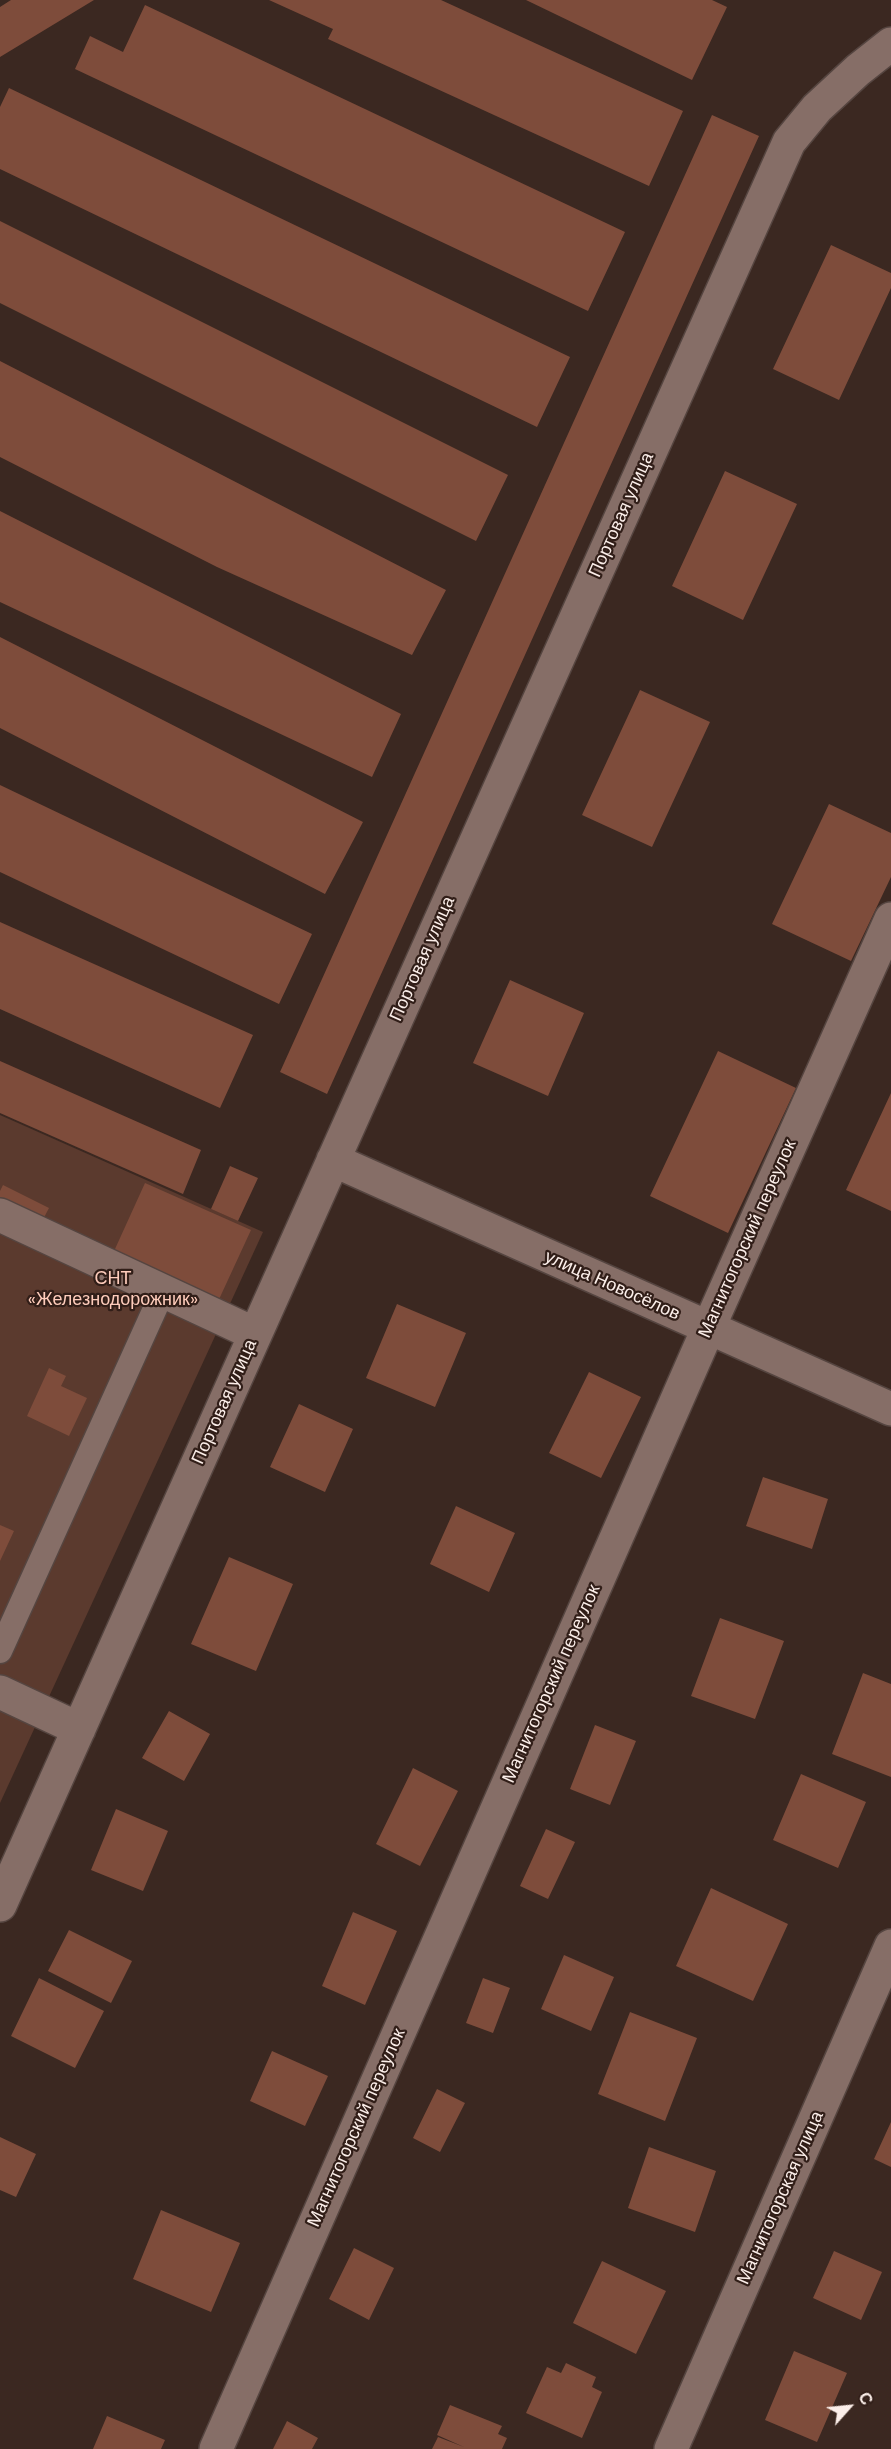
<!DOCTYPE html>
<html>
<head>
<meta charset="utf-8">
<style>
	body { margin:0 }
	#map { position:relative; width:891px; height:2449px; overflow:hidden; background:#3b2821; font-family:"DM Sans",sans-serif }
	canvas { display:block }
	.north { position:absolute; left:819px; top:2377px; width:60px; height:60px; -webkit-text-stroke:4px #311e18; paint-order:stroke; rotate:63deg; font-size:16px; font-weight:700; line-height:24px; text-align:center; color:#fbeee9 }
	.north::after { content:''; display:block; margin:auto; width:21px; height:27px; background:#fbeee9; clip-path:polygon(50% 0,100% 100%,50% 72%,0 100%) }
</style>
</head>
<body>
<div id="map">
<canvas width="891" height="2449"></canvas>
<div class="north">С</div>
</div>
<script>
const context = document.querySelector('canvas').getContext('2d');
context.lineJoin = 'round';
function fillPath(path, color) { context.fillStyle = color; context.fill(path, 'evenodd'); }
const poly = rows => new Path2D(rows.map(r => 'M' + r).join(''));
function stroke(path, color, width, dash) { context.strokeStyle = color; context.lineWidth = width; context.lineCap = dash ? 'butt' : 'round'; context.setLineDash(dash || []); context.stroke(path); }
function drawText(font, color, halo, rows, align = 'center') {
  context.font = font + ' "DM Sans",sans-serif'; context.lineWidth = 4.5; context.setLineDash([]); context.textBaseline = 'middle'; context.strokeStyle = halo; context.fillStyle = color; for (const [text, x, y, turn = 0] of rows) {
    context.save(); context.translate(x, y); context.rotate((+turn || 0) * Math.PI / 180); context.textAlign = isNaN(turn) ? turn : align; if (halo) context.strokeText(text, 0, 0); context.fillText(text, 0, 0); context.restore();
  }
}
const green = poly([
	[0,1115,263,1232,0,1803]
]);
const building = poly([
	[11,0,94,0,0,57,0,7],
	[269,0,441,0,683,111,649,186,328,39,333,29],
	[526,0,712,0,727,7,692,80],
	[145,5,625,232,588,311,75,69,90,36,123,52],
	[9,88,570,357,537,427,0,169,0,107],
	[712,115,759,136,327,1094,280,1072],
	[0,221,508,475,476,541,0,303],
	[831,245,891,273,891,288,839,400,773,369],
	[0,361,446,590,412,655,217,567,0,457],
	[725,471,797,504,743,620,672,586],
	[0,511,401,714,372,777,0,602],
	[0,637,363,822,325,894,0,728],
	[640,690,710,722,652,847,582,815],
	[0,785,312,934,279,1004,0,872],
	[829,804,891,833,891,877,851,961,772,924],
	[0,922,253,1035,220,1108,0,1009],
	[510,980,584,1013,548,1096,473,1063],
	[718,1051,796,1088,728,1233,650,1196],
	[0,1061,201,1150,183,1194,0,1113],
	[891,1093,891,1211,846,1190],
	[230,1166,258,1178,238,1221,211,1209],
	[145,1183,251,1230,215,1308,110,1260],
	[3,1185,49,1208,39,1227,0,1208,0,1191],
	[397,1304,466,1333,435,1407,366,1378],
	[49,1368,66,1376,61,1386,87,1398,69,1436,27,1416],
	[589,1372,641,1397,601,1478,549,1453],
	[299,1404,353,1429,325,1492,270,1467],
	[763,1477,828,1499,812,1549,746,1526],
	[456,1506,515,1533,489,1592,430,1564],
	[0,1525,14,1531,0,1561],
	[229,1557,293,1584,256,1671,191,1644],
	[720,1618,784,1641,755,1719,691,1696],
	[863,1673,891,1684,891,1777,832,1754],
	[169,1711,210,1734,184,1781,142,1758],
	[595,1725,636,1741,610,1805,570,1789],
	[413,1768,458,1791,420,1866,376,1844],
	[801,1774,866,1802,838,1868,773,1840],
	[116,1809,168,1831,143,1891,91,1870],
	[546,1829,575,1842,548,1899,520,1886],
	[711,1888,788,1924,753,2001,676,1966],
	[353,1912,397,1931,365,2005,322,1986],
	[69,1930,132,1961,111,2003,48,1971],
	[564,1955,614,1977,591,2031,541,2009],
	[39,1978,104,2011,75,2068,11,2036],
	[483,1978,510,1988,493,2033,466,2023],
	[630,2012,697,2038,665,2121,598,2094],
	[272,2051,328,2076,305,2126,250,2101],
	[437,2089,465,2103,440,2152,413,2138],
	[891,2122,891,2167,874,2159],
	[0,2137,36,2154,16,2197,0,2190],
	[649,2147,716,2171,695,2232,628,2208],
	[161,2210,240,2243,211,2312,133,2279],
	[354,2248,394,2268,369,2320,329,2299],
	[834,2251,882,2272,861,2320,813,2298],
	[602,2261,666,2291,636,2354,573,2323],
	[794,2351,847,2373,817,2442,765,2420],
	[566,2363,596,2377,592,2387,602,2392,582,2438,526,2413,547,2367,561,2373],
	[450,2405,502,2426,498,2434,507,2438,502,2449,432,2449,438,2437,464,2447,437,2435],
	[107,2416,165,2440,161,2449,93,2449],
	[287,2421,318,2438,312,2449,273,2449]
]);
const lane = poly([
	[0,1651,163,1291]
]);
const street = poly([
	[333,1160,891,1409],
	[0,1215,255,1334],
	[0,1692,79,1729],
	[0,1905,789,142,817,108,858,70,891,44],
	[216,2449,708,1329,891,919],
	[671,2449,891,1946]
]);
const streetNames = [
	["Портовая улица",622,515,-66],
	["Портовая улица",423,959,-66],
	["Магнитогорский переулок",748,1239,-66],
	["улица Новосёлов",612,1286,24],
	["Портовая улица",225,1402,-66],
	["Магнитогорский переулок",552,1684,-66],
	["Магнитогорский переулок",357,2128,-66],
	["Магнитогорская улица",781,2198,-66]
];
const parkNames = [
	["СНТ",113,1279],
	["«Железнодорожник»",113,1300]
];
fillPath(green, '#5b3a2e');
fillPath(building, '#7e4c3b');
stroke(lane, '#554540', 27);
stroke(street, '#554540', 36);
stroke(lane, '#866e67', 24);
stroke(street, '#866e67', 33);
drawText('18px', '#fbeee9', '#311e18', streetNames);
drawText('18px', '#feccbb', '#311e18', parkNames);
</script>
</body>
</html>
